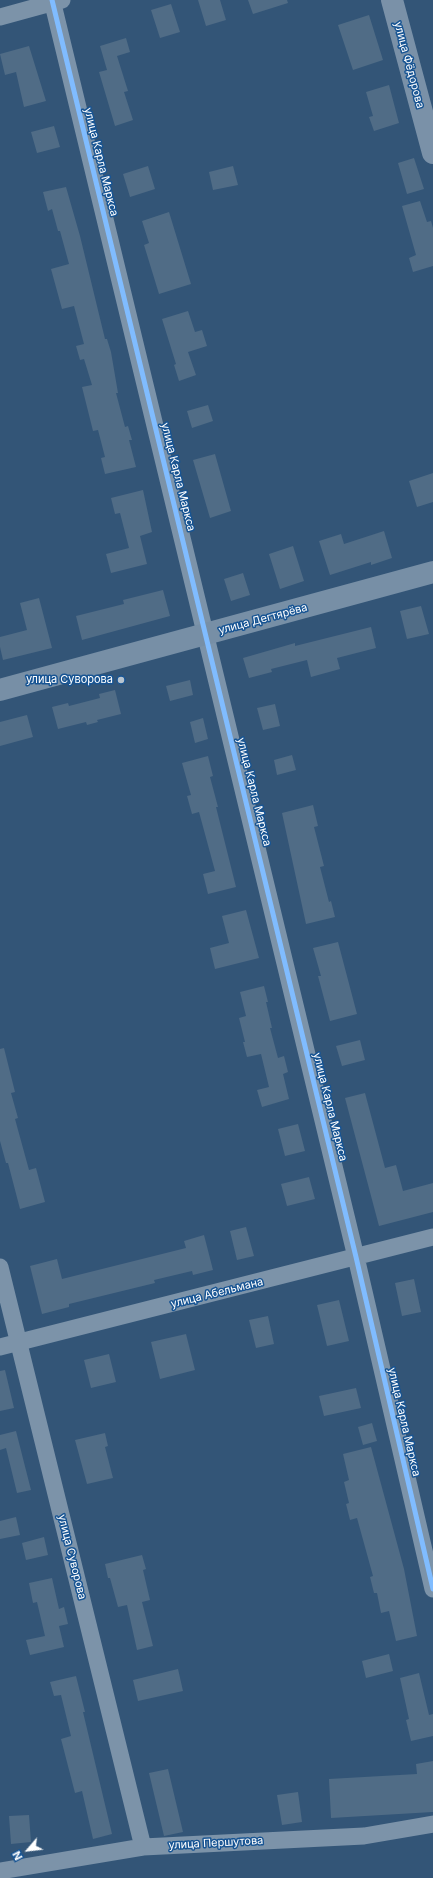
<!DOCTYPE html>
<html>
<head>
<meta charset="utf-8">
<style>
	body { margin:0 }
	#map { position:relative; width:433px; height:1878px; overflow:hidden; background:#357; font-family:Inter,sans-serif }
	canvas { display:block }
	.north { position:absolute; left:8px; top:1830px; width:40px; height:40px; -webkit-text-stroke:3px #175493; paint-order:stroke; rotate:242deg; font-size:11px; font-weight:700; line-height:16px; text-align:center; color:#fff }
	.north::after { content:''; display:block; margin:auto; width:14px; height:18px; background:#fff; clip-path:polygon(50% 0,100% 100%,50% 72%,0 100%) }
</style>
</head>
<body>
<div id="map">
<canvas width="433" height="1878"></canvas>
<div class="north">N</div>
</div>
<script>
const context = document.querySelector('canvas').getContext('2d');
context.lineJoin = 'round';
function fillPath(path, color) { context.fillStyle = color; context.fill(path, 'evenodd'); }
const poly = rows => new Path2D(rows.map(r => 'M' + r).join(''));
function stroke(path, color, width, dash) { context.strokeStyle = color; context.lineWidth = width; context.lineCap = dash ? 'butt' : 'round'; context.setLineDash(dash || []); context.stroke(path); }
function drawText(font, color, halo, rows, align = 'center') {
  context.font = font + ' Inter,sans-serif'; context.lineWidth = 3; context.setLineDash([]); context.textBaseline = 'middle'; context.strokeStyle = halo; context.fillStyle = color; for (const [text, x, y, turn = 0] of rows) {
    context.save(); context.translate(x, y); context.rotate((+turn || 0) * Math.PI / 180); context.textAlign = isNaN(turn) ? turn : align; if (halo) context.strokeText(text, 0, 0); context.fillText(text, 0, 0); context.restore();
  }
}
const building = poly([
	[198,0,220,0,226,20,206,26],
	[248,0,287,0,288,3,253,14],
	[171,4,180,32,160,38,151,10],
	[369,15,383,60,353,70,338,25],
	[126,38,130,52,117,56,128,91,124,92,133,120,115,126,99,72,107,70,100,46],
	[29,46,46,101,24,107,16,72,5,75,0,54],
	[389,85,399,123,374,131,369,117,373,116,366,92],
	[54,126,60,147,37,153,31,132],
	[414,158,424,189,407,194,398,163],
	[148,166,155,189,130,197,123,174],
	[233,166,238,185,213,190,209,172],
	[66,187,80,236,105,339,107,339,111,352,118,393,116,393,125,427,128,426,132,440,129,440,136,467,105,474,101,458,105,457,98,430,93,431,82,387,92,385,84,359,80,360,76,346,84,344,74,306,62,309,51,269,69,264,60,231,58,231,52,209,48,211,43,192],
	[420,201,427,222,431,221,433,228,433,266,413,272,409,258,416,255,402,206],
	[169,212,191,284,159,294,144,245,149,243,142,221],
	[188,311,195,332,202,330,207,346,188,352,196,375,179,381,174,365,176,364,162,319],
	[208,405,213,421,192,428,187,411],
	[215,454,231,511,210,518,193,460],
	[433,473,433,502,417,507,409,481],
	[143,490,152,532,140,536,147,564,111,573,106,554,129,548,120,513,115,514,111,498],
	[384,531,392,558,371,565,371,562,330,575,319,541,341,534,344,544],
	[293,546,304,581,280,589,269,554],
	[243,573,250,595,231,601,224,579],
	[163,590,170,616,82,640,76,616,124,604,123,600],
	[39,598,52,648,3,660,0,647,0,637,27,630,20,603],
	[421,606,429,634,407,639,400,611],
	[371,627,376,648,337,658,340,669,311,677,307,660,271,669,272,672,249,678,243,658,295,643,295,646],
	[190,680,193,695,170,701,166,686],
	[115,690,121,714,97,720,98,722,87,725,86,722,58,729,52,707,68,703,69,706,100,698,99,694],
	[275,704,280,726,263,730,257,708],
	[27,715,33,737,0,746,0,722],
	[203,718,208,739,195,743,190,722],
	[292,755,296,770,277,775,274,760],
	[208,756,213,776,210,777,218,807,216,807,236,887,208,894,203,874,215,871,199,812,192,814,187,796,191,795,182,763],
	[313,805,318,826,314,827,324,866,320,867,329,902,331,901,335,917,306,924,282,813],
	[246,910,259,958,215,969,210,948,229,943,222,916],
	[338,942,357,1014,330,1021,318,976,321,976,313,948],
	[264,986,268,1002,266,1002,272,1028,270,1028,278,1058,284,1056,288,1072,283,1074,289,1099,262,1107,257,1090,269,1087,261,1054,247,1057,243,1042,245,1042,239,1018,246,1016,240,992],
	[360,1040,365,1060,342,1066,336,1046],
	[4,1048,15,1092,11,1093,18,1118,15,1119,29,1170,36,1168,45,1202,20,1209,8,1163,6,1163,0,1141,0,1049],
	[365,1093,385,1168,396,1165,403,1191,433,1183,433,1212,379,1226,345,1098],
	[298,1124,305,1151,285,1156,278,1129],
	[309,1177,315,1199,287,1206,281,1184],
	[246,1227,254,1256,237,1260,230,1231],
	[204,1235,213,1270,193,1275,192,1271,154,1280,155,1283,69,1304,69,1307,42,1314,30,1266,57,1259,62,1279,186,1248,184,1241],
	[414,1279,421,1312,402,1316,395,1283],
	[339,1300,349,1341,327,1346,317,1305],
	[268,1316,274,1344,256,1348,249,1320],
	[186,1334,195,1370,160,1379,151,1342],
	[109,1354,116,1382,91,1388,84,1360],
	[5,1370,14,1408,0,1411,0,1371],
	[356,1388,361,1408,324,1416,319,1396],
	[372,1423,377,1441,363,1445,358,1427],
	[16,1431,31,1490,17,1493,6,1448,0,1450,0,1435],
	[105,1433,108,1446,105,1447,113,1478,87,1484,75,1440],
	[371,1447,404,1569,417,1636,396,1641,389,1611,381,1613,377,1593,374,1593,370,1577,373,1576,357,1518,350,1520,346,1504,349,1503,344,1482,349,1480,343,1454],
	[16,1517,20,1535,0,1539,0,1521],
	[44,1537,48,1555,26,1560,22,1543],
	[142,1555,146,1569,143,1570,150,1600,142,1602,153,1646,137,1650,127,1605,118,1607,110,1578,108,1578,105,1564],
	[52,1578,59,1609,64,1607,68,1624,59,1626,64,1647,30,1655,26,1640,45,1636,37,1602,33,1603,29,1583],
	[389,1654,393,1671,366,1678,362,1661],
	[178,1669,183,1691,138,1701,133,1680],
	[419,1673,429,1715,433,1714,433,1736,411,1741,406,1720,409,1719,400,1678],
	[76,1676,85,1712,83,1712,112,1834,93,1839,82,1791,75,1793,61,1739,71,1736,61,1695,54,1696,50,1682],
	[433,1761,433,1812,331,1818,329,1779,417,1774,416,1764],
	[168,1769,183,1832,164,1836,149,1773],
	[298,1792,302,1822,282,1825,277,1795],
	[29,1815,31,1842,11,1844,9,1816]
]);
const minor = poly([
	[52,0,356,1257,433,1589],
	[0,17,62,0],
	[0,1267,143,1847],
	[0,1347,433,1237],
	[0,1871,143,1847,364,1836,433,1824]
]);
const secondary = poly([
	[0,690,433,572]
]);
const primary = poly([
	[392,0,433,153]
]);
const cycleway = poly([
	[52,0,356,1257,433,1589]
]);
const markers = [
	[121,680,4,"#b8c4cf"]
];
const streetNames = [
	["улица Фёдорова",409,65,75],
	["улица Карла Маркса",101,162,76],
	["улица Карла Маркса",178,477,76],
	["улица Дегтярёва",263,619,-15],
	["улица Карла Маркса",254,792,76],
	["улица Карла Маркса",330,1107,76],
	["улица Абельмана",217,1293,-14],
	["улица Карла Маркса",404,1422,77],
	["улица Суворова",72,1557,76],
	["улица Першутова",216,1843,-3]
];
const poiNames = [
	["улица Суворова",113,680]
];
fillPath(building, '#506c86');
stroke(minor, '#7c93a9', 17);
stroke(secondary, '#778fa6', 22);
stroke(primary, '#7a91a8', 22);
stroke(cycleway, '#80bcff', 5);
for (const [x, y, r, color] of markers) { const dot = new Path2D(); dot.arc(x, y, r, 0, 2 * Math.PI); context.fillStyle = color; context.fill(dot); stroke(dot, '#175493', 1.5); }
drawText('11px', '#fff', '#175493', streetNames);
drawText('11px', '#fff', '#175493', poiNames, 'right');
</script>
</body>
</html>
